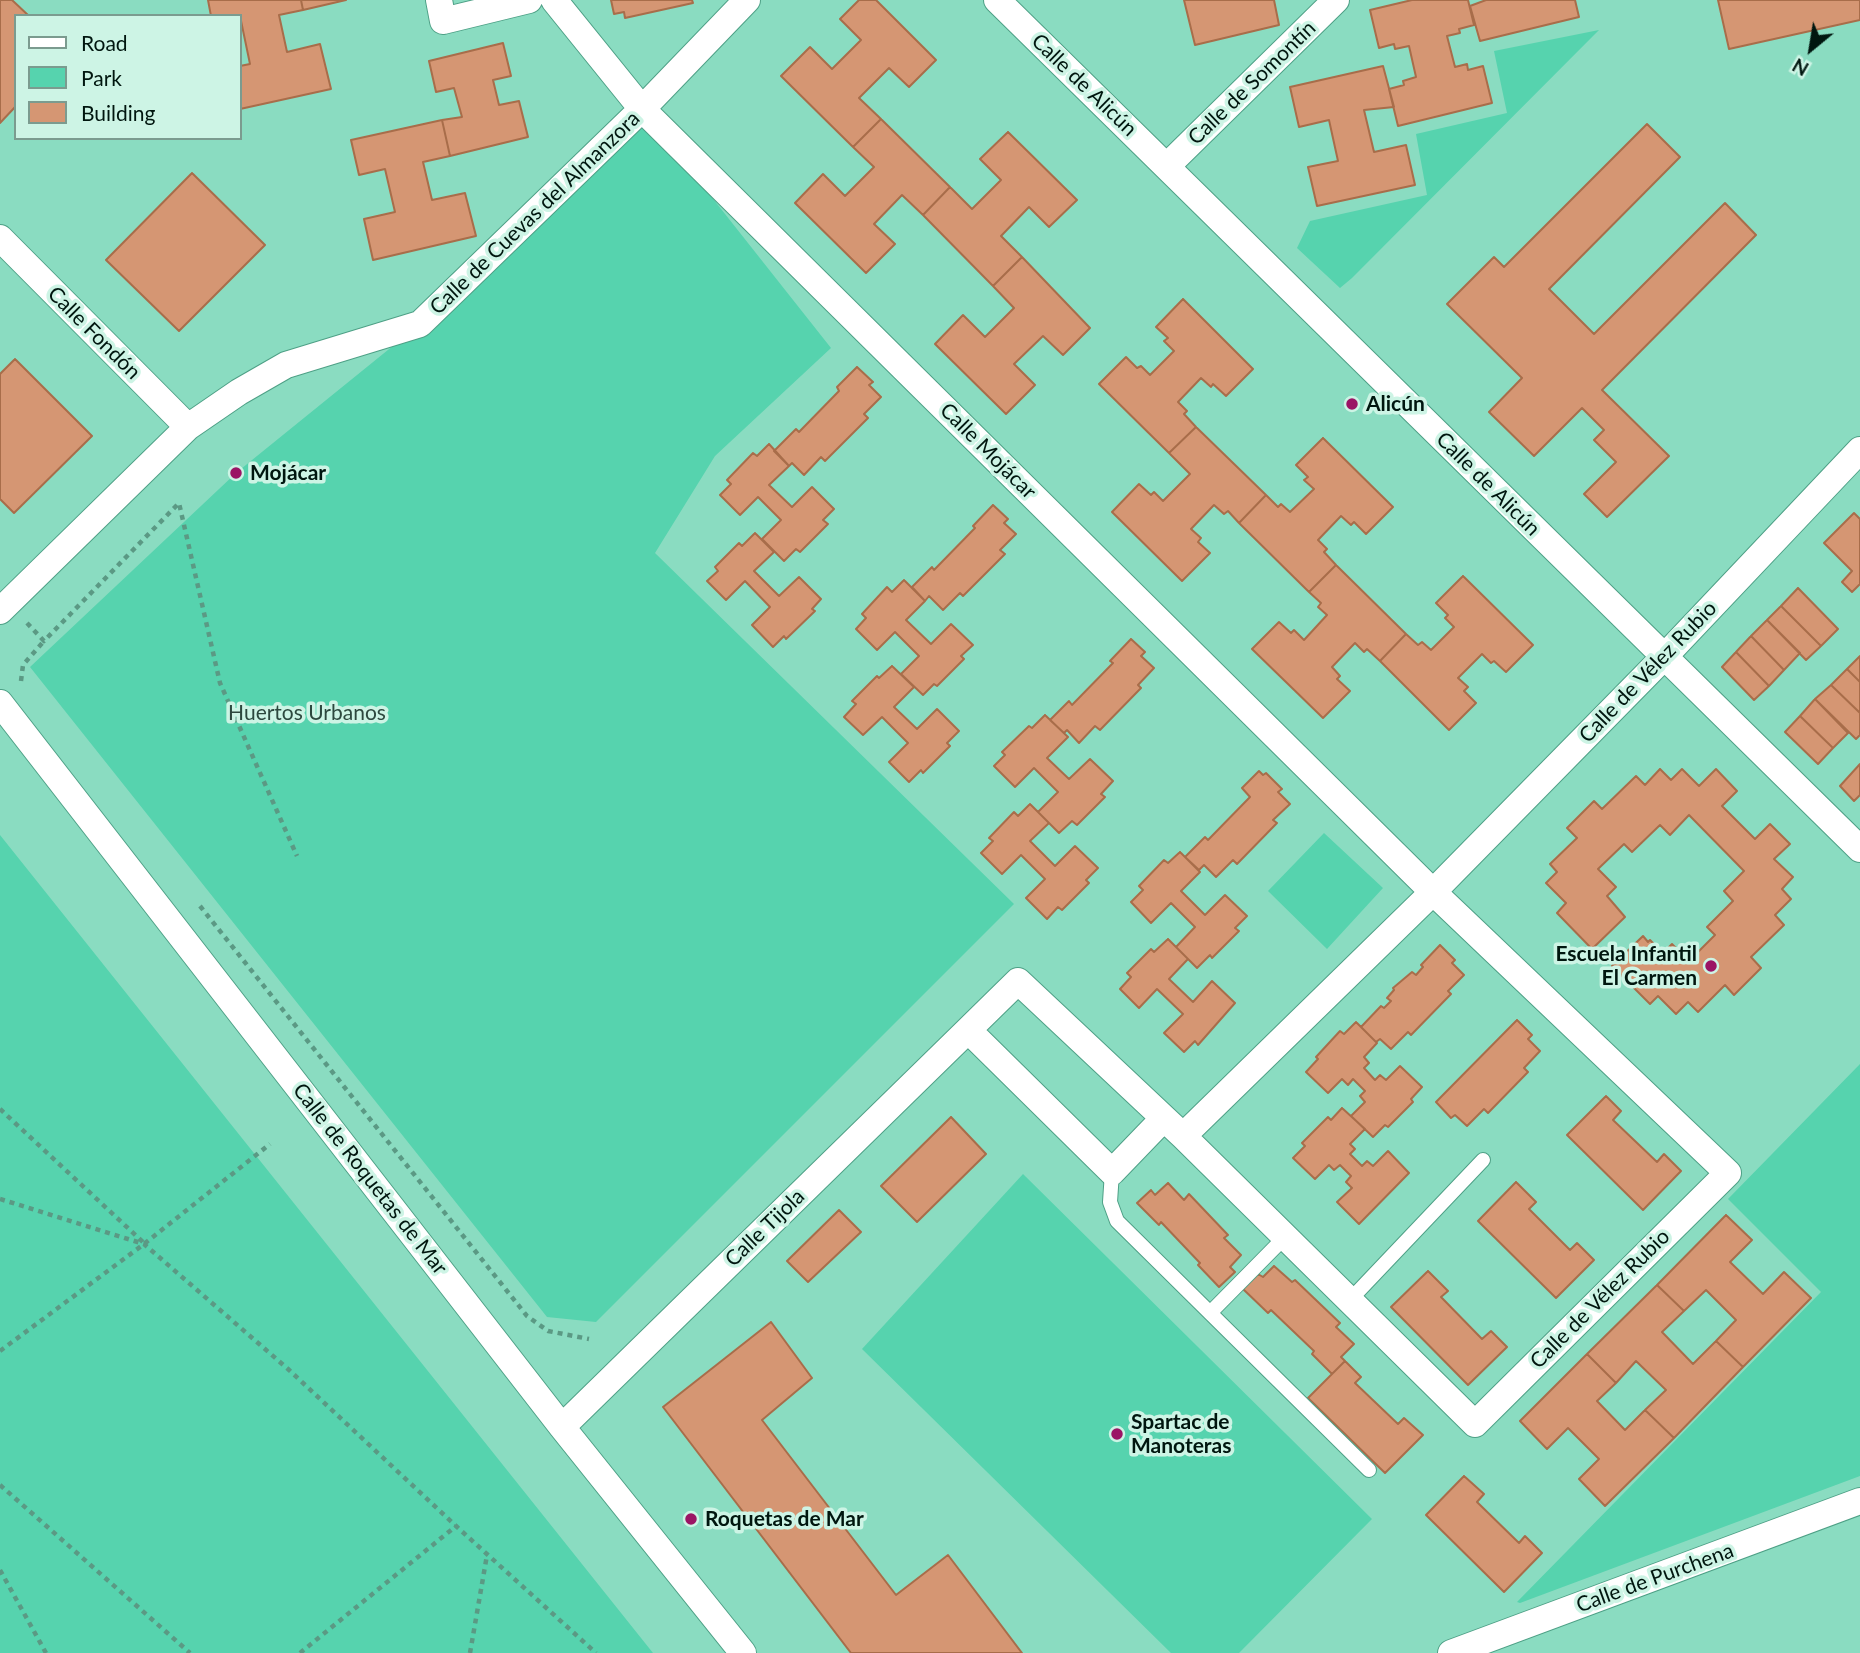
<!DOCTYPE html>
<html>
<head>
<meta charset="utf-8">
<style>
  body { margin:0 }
  #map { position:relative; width:1860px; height:1653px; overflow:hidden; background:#8adcc1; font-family:Lato,sans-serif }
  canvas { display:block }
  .legend { position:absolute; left:14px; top:14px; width:228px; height:126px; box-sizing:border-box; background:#cdf4e5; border:2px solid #7b9b8f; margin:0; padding:9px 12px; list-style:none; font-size:21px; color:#00160f }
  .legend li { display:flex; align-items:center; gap:14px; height:35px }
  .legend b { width:35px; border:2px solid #7b9b8f }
  .north { position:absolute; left:1776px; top:14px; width:70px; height:70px; -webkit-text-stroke:5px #cdf4e5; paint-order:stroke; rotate:210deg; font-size:19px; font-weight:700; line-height:28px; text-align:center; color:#00160f }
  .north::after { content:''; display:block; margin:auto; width:24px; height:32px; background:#00160f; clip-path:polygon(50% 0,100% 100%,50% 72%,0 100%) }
</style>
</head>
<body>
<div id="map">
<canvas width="1860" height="1653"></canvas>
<ul class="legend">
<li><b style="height:9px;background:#fff"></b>Road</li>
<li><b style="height:19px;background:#56d3ae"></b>Park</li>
<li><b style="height:19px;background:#d59673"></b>Building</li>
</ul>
<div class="north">N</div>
</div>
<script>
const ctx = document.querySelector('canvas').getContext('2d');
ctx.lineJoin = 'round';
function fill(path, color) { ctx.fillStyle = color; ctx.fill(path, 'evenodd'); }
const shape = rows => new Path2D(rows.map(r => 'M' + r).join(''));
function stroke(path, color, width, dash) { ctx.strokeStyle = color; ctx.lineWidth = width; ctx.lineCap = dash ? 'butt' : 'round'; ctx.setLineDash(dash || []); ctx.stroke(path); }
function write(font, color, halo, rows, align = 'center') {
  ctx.font = font + ' Lato,sans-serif'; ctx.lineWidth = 7; ctx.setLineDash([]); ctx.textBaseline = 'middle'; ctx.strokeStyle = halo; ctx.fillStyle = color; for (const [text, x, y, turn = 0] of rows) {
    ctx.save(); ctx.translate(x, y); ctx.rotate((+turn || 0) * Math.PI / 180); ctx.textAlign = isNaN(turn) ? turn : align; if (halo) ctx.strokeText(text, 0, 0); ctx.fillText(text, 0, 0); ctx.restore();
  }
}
fill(shape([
  [1599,30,1352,278,1340,288,1297,248,1310,221,1427,195,1416,134,1507,113,1494,51],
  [642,109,831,348,715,456,655,553,1014,904,596,1322,547,1317,30,667,236,473,420,324],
  [1324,833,1383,888,1327,949,1268,891],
  [0,835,653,1653,0,1653],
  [1860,1064,1860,1476,1520,1603,1517,1602,1821,1292,1728,1199],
  [1023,1174,1372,1519,1239,1653,1171,1653,862,1349]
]), '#56d3ae');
const building = shape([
  [0,0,12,0,29,16,16,16,16,106,0,123,0,0],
  [208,0,301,0,303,10,279,15,287,52,320,44,331,89,240,109,240,66,250,64,240,16,211,16,208,0],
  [301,0,346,0,303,10,301,0],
  [611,0,692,0,693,3,625,18,624,12,614,14,611,0],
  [859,0,876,0,936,60,909,87,889,68,859,98,881,119,853,147,781,76,810,47,832,69,861,40,840,19,859,0],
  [1184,0,1274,0,1279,25,1195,45,1184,0],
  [1412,0,1468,0,1474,25,1459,29,1460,33,1447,36,1455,67,1467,64,1468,70,1483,66,1492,103,1398,126,1389,89,1404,85,1403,81,1416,77,1409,46,1395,49,1394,44,1379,48,1370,10,1412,0],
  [1486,0,1575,0,1579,17,1480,41,1470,6,1486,0],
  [1718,0,1860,0,1860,20,1729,49,1718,0],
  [503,43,511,76,493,80,499,105,519,101,528,137,450,156,442,120,462,117,454,88,436,92,429,61,503,43],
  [1383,66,1394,107,1364,110,1374,152,1406,145,1415,185,1317,206,1308,167,1338,161,1329,120,1299,127,1290,87,1383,66],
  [881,119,950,187,923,215,902,195,874,224,895,244,866,273,795,203,823,174,845,196,874,167,853,147,881,119],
  [442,120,450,156,423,162,432,200,465,193,476,236,373,260,364,219,395,212,385,169,359,175,351,140,442,120],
  [1647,124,1680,157,1549,289,1594,334,1725,203,1756,235,1602,390,1669,456,1607,517,1584,494,1616,462,1594,440,1604,430,1582,408,1534,456,1489,412,1522,378,1447,304,1494,257,1504,267,1647,124],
  [1008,132,1077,200,1049,227,1029,207,1001,236,1022,257,993,286,923,215,950,187,972,209,1001,180,980,159,1008,132],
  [192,173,265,245,179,331,106,260,192,173],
  [1022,257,1090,328,1063,355,1043,336,1014,364,1035,385,1006,414,935,344,963,315,985,337,1014,308,993,286,1022,257],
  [1183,299,1253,369,1226,396,1213,384,1211,387,1201,378,1178,402,1187,411,1184,414,1196,427,1169,453,1099,384,1126,357,1137,368,1141,366,1150,375,1174,351,1164,341,1168,338,1156,327,1183,299],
  [15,359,92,436,14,513,0,499,0,374,15,359],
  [857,367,873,382,869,385,881,397,864,414,868,418,825,461,821,457,804,475,792,463,789,466,774,451,796,429,799,432,839,391,837,387,857,367],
  [1196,427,1266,495,1239,523,1228,511,1224,514,1214,505,1191,529,1201,538,1198,542,1210,553,1182,581,1112,512,1139,484,1151,495,1154,492,1163,501,1190,474,1169,453,1196,427],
  [1323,438,1393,507,1366,534,1354,522,1351,525,1341,516,1318,540,1327,549,1324,552,1336,565,1309,592,1239,523,1266,495,1278,507,1281,504,1290,512,1314,489,1304,480,1308,477,1296,465,1323,438],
  [769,444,789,466,769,485,792,507,812,487,834,509,823,520,828,524,800,552,796,549,784,561,762,539,781,520,758,497,740,515,720,495,731,484,727,480,753,453,757,456,769,444],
  [993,505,1008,519,1004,523,1016,534,1000,550,1005,554,963,596,960,593,943,610,929,596,925,601,912,587,932,567,934,570,975,528,973,526,993,505],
  [1854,513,1860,519,1860,584,1852,592,1842,582,1852,571,1824,543,1854,513],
  [755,533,774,552,754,571,779,596,799,577,821,599,812,609,815,611,786,639,784,636,773,647,752,625,770,607,745,581,726,600,707,581,718,571,715,567,739,543,742,546,755,533],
  [1336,565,1406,634,1380,661,1367,649,1364,652,1355,643,1332,667,1340,676,1337,679,1350,691,1323,718,1252,649,1279,622,1291,633,1294,630,1304,640,1327,615,1318,607,1321,603,1309,592,1336,565],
  [1463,576,1533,645,1506,672,1494,661,1491,663,1482,654,1458,678,1468,687,1464,691,1476,703,1449,730,1380,661,1406,634,1418,645,1422,642,1431,650,1454,627,1445,618,1448,615,1436,603,1463,576],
  [904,580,925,601,906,620,931,644,951,624,973,645,961,656,964,659,937,686,934,684,923,695,901,674,919,656,895,632,877,650,856,629,866,618,862,614,887,587,892,592,904,580],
  [1798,588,1838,629,1821,646,1781,606,1798,588],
  [1781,606,1821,646,1806,660,1767,620,1781,606],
  [1767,620,1800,653,1784,670,1751,636,1767,620],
  [1751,636,1784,670,1769,686,1736,652,1751,636],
  [1131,639,1145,652,1141,656,1154,668,1138,685,1141,688,1100,730,1095,726,1079,743,1067,730,1064,733,1050,720,1069,701,1072,705,1113,663,1110,661,1131,639],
  [1736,652,1769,686,1754,700,1722,667,1736,652],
  [1860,656,1860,682,1847,669,1860,656],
  [892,666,914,687,894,707,917,729,937,709,959,731,947,743,950,746,923,773,921,770,909,782,889,762,908,743,882,717,863,735,844,717,856,704,852,701,877,676,879,678,892,666],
  [1847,669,1860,682,1860,713,1831,685,1847,669],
  [1831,685,1860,713,1860,735,1856,739,1815,699,1831,685],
  [1815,699,1848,733,1833,748,1800,716,1815,699],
  [1045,715,1068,737,1047,758,1069,779,1090,759,1113,781,1101,794,1105,797,1077,825,1072,821,1059,833,1038,812,1058,792,1034,768,1015,787,994,766,1005,755,1002,752,1029,726,1032,728,1045,715],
  [1800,716,1833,748,1818,764,1785,732,1800,716],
  [1860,764,1860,795,1854,801,1840,786,1860,764],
  [1660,769,1671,780,1682,769,1699,786,1716,769,1737,791,1722,806,1755,839,1770,824,1790,844,1774,859,1793,877,1782,889,1791,899,1775,915,1784,925,1751,957,1761,968,1734,995,1725,985,1698,1012,1688,1002,1676,1014,1658,996,1650,1004,1612,966,1643,936,1648,942,1650,940,1663,953,1672,944,1689,961,1715,935,1707,927,1733,901,1724,891,1744,871,1689,815,1670,835,1660,825,1632,852,1624,844,1598,869,1616,887,1607,896,1625,917,1592,949,1557,913,1566,903,1546,883,1557,872,1550,864,1577,838,1567,828,1594,801,1602,809,1636,776,1645,785,1660,769],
  [1259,771,1263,775,1266,773,1282,789,1278,792,1290,804,1273,820,1277,823,1237,864,1233,860,1216,877,1204,865,1199,870,1185,857,1205,837,1208,840,1250,797,1242,788,1259,771],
  [1030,804,1049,823,1030,841,1055,866,1075,846,1098,868,1086,880,1089,883,1062,910,1058,907,1047,919,1026,898,1045,879,1021,855,1002,874,981,853,993,841,989,838,1014,812,1018,816,1030,804],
  [1180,852,1200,872,1181,891,1205,915,1225,895,1247,916,1235,928,1239,931,1212,958,1210,955,1197,968,1176,947,1195,927,1171,903,1151,923,1131,902,1143,890,1139,886,1164,860,1168,863,1180,852],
  [1168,939,1188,959,1169,979,1193,1002,1212,981,1235,1003,1198,1045,1195,1041,1184,1052,1164,1033,1183,1014,1157,989,1139,1008,1120,989,1131,977,1127,973,1151,949,1154,952,1168,939],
  [1440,945,1455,960,1452,963,1464,975,1448,991,1451,994,1411,1035,1408,1032,1391,1049,1380,1039,1376,1042,1361,1027,1381,1006,1384,1008,1391,1001,1387,998,1394,990,1393,988,1412,972,1416,975,1423,967,1421,965,1440,945],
  [1517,1020,1532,1035,1528,1039,1540,1051,1524,1068,1528,1072,1488,1113,1484,1109,1467,1126,1455,1115,1451,1118,1436,1102,1517,1020],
  [1356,1022,1377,1043,1364,1057,1369,1063,1364,1068,1375,1080,1380,1075,1386,1080,1400,1066,1422,1087,1411,1099,1413,1102,1388,1127,1385,1125,1373,1137,1351,1116,1365,1102,1360,1096,1365,1091,1353,1079,1348,1085,1342,1079,1328,1093,1306,1072,1318,1059,1316,1057,1340,1031,1344,1034,1356,1022],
  [1606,1096,1621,1111,1613,1120,1657,1162,1664,1154,1681,1171,1643,1210,1567,1135,1606,1096],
  [1342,1108,1365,1129,1350,1144,1355,1149,1350,1154,1362,1166,1367,1161,1373,1166,1388,1151,1409,1173,1359,1224,1337,1202,1352,1188,1346,1182,1351,1176,1340,1165,1334,1170,1329,1165,1315,1179,1293,1158,1305,1146,1302,1143,1328,1117,1331,1120,1342,1108],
  [951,1117,986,1154,917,1222,881,1186,951,1117],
  [1516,1182,1536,1202,1529,1209,1570,1250,1577,1243,1594,1260,1556,1298,1478,1221,1516,1182],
  [1168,1183,1184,1200,1189,1194,1228,1235,1224,1238,1241,1255,1230,1267,1235,1272,1219,1287,1198,1265,1200,1263,1161,1222,1159,1225,1137,1203,1151,1190,1155,1195,1168,1183],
  [839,1210,861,1232,808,1282,787,1261,839,1210],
  [1726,1215,1752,1240,1730,1262,1763,1294,1784,1272,1811,1298,1743,1367,1716,1341,1736,1320,1706,1290,1684,1311,1657,1285,1726,1215],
  [1274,1266,1292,1282,1295,1280,1340,1323,1336,1327,1354,1344,1341,1357,1345,1361,1332,1374,1312,1354,1314,1351,1271,1310,1268,1313,1243,1289,1258,1274,1263,1277,1274,1266],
  [1428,1271,1448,1291,1441,1297,1482,1339,1491,1331,1507,1347,1468,1385,1391,1307,1428,1271],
  [1657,1285,1684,1311,1662,1332,1693,1364,1716,1341,1743,1367,1674,1438,1645,1410,1666,1390,1636,1361,1616,1383,1587,1354,1657,1285],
  [771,1322,812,1378,762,1420,896,1595,948,1555,1022,1653,851,1653,663,1407,771,1322],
  [1587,1354,1616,1383,1597,1401,1625,1430,1645,1410,1674,1438,1605,1506,1579,1479,1599,1459,1568,1428,1547,1449,1520,1421,1587,1354],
  [1345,1361,1361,1377,1355,1383,1398,1424,1404,1418,1423,1435,1385,1473,1308,1398,1345,1361],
  [1464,1476,1484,1494,1477,1502,1519,1543,1525,1536,1542,1553,1504,1592,1426,1515,1464,1476]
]);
fill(building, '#d59673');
stroke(building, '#a86d4a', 2);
const service = shape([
  [1112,1172,1110,1202,1117,1221,1369,1470],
  [1350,1300,1483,1160],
  [1210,1313,1285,1237]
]);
const minor = shape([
  [439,0,443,21,529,0],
  [554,0,642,109,1433,892,1728,1173,1475,1424,1183,1136,1018,981,968,1030,1112,1172,1164,1118],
  [997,0,1860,849],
  [1167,166,1336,0],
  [0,238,188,427],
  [0,611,188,427,239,392,286,365,420,324,642,109,747,0],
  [0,703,562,1427,743,1653],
  [1183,1136,1433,892,1664,657,1860,450],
  [562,1427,968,1030],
  [1451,1653,1860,1501]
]);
stroke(service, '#4ea086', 16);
stroke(minor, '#4ea086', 28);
stroke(shape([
  [27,623,44,641,179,503,220,683,297,856],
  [21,681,23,665,44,641],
  [200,906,527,1316,548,1331,589,1339],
  [0,1109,144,1243],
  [0,1199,144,1244,288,1369,456,1526,596,1653],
  [0,1351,144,1244,270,1144],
  [0,1485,190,1653],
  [0,1570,46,1653],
  [300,1653,456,1526],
  [470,1653,487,1555]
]), '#5b9984', 4.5, [5, 5]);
stroke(service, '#fff', 14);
stroke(minor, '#fff', 26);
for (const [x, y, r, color] of [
  [1352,404,7,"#9b1465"],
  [236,473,7,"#9b1465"],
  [1711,966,7,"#9b1465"],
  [1117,1434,7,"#9b1465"],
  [691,1519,7,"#9b1465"]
]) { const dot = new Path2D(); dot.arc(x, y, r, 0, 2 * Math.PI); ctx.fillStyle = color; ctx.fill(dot); stroke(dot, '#cdf4e5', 2.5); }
write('21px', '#00160f', '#cdf4e5', [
  ["Calle de Somontín",1252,83,-44],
  ["Calle de Alicún",1084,85,44],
  ["Calle de Cuevas del Almanzora",535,213,-44],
  ["Calle Fondón",94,333,45],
  ["Calle Mojácar",988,451,45],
  ["Calle de Alicún",1488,484,45],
  ["Calle de Vélez Rubio",1648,672,-46],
  ["Calle de Roquetas de Mar",370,1179,52],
  ["Calle Tijola",765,1228,-44],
  ["Calle de Vélez Rubio",1600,1299,-45],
  ["Calle de Purchena",1655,1578,-20]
]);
write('bold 21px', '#00160f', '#cdf4e5', [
  ["Alicún",1366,404],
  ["Mojácar",250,473],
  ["Escuela Infantil",1697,954,"right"],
  ["El Carmen",1697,978,"right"],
  ["Spartac de",1131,1422],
  ["Manoteras",1131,1446],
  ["Roquetas de Mar",705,1519]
], 'left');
write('21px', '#2c483e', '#cdf4e5', [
  ["Huertos Urbanos",307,713]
]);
</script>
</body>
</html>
